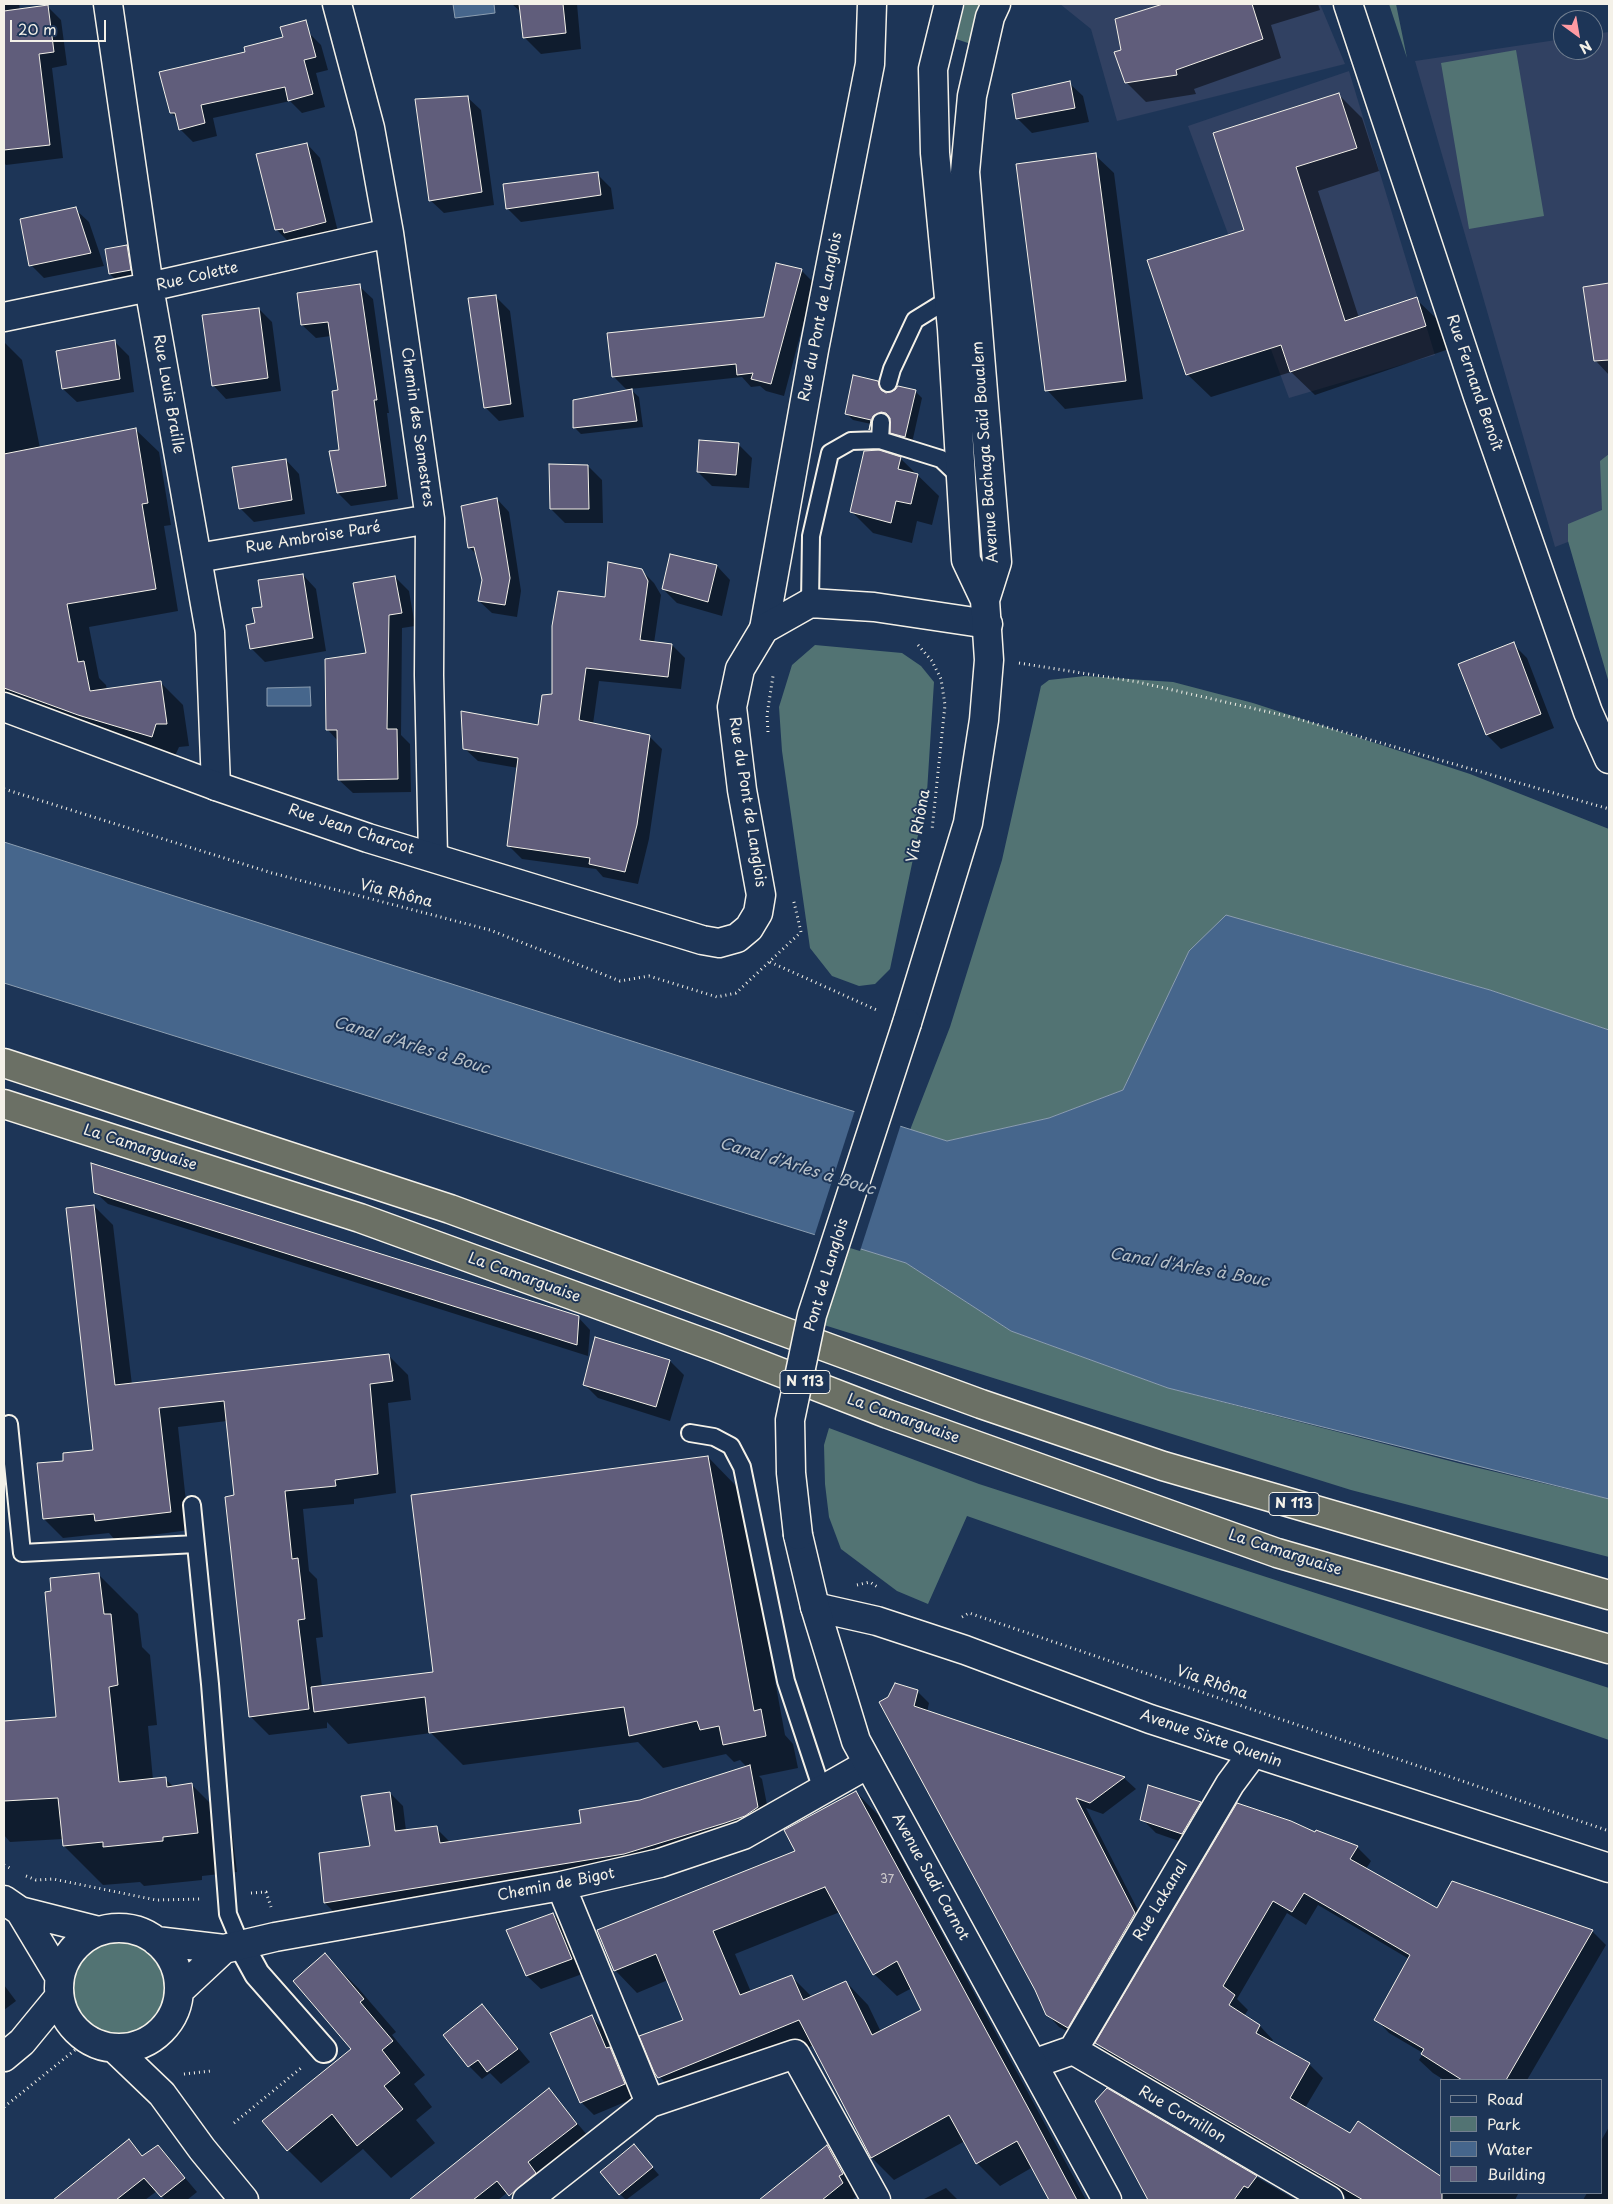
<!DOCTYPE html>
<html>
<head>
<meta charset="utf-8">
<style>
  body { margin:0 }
  #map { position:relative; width:1613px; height:2204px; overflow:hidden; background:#1d3557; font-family:"Playpen Sans",sans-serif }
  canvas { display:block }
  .frame { position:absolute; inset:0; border:5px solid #f4f1e8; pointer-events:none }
  .legend { position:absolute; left:1440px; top:2079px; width:162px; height:115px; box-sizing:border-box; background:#1d3557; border:1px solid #738091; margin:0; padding:6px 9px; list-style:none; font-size:15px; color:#f4f1e8 }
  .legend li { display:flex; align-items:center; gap:10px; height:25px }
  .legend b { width:25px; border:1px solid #738091 }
  .north { position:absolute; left:1553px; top:10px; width:50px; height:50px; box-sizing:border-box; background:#1d3557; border:1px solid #738091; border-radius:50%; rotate:148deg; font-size:14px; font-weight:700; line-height:20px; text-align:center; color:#f4f1e8 }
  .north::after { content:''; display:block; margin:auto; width:18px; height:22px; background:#ff9aa2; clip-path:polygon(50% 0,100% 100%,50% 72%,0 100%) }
  .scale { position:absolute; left:10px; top:20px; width:96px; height:22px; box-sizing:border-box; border:2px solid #f4f1e8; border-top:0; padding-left:6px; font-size:15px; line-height:18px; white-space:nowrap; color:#f4f1e8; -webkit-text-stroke:4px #1d3557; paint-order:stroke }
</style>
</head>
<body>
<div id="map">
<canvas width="1613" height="2204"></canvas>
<div class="frame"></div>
<ul class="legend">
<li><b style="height:6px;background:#1d3557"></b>Road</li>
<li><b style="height:14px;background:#527373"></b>Park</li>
<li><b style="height:14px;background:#46668c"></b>Water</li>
<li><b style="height:14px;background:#605d7b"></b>Building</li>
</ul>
<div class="north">N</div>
<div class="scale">20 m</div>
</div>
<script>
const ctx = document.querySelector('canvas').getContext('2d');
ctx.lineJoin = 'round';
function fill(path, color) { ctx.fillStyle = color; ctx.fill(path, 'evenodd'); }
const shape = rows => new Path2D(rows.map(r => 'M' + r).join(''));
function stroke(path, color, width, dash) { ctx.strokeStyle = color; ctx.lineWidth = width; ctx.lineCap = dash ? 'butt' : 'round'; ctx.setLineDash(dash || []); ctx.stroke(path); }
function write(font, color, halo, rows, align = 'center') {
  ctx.font = font + ' "Playpen Sans",sans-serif'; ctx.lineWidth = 4; ctx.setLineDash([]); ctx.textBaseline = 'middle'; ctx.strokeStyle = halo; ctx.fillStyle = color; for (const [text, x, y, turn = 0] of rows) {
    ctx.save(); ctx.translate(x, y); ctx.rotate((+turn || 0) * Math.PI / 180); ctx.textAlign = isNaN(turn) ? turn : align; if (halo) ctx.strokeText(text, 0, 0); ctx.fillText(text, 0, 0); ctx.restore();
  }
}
fill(shape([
  [1060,4,1320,4,1345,64,1117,121,1091,29],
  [1609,32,1609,526,1555,547,1415,61,1563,39,1563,50,1593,50,1593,34],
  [1349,71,1435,355,1289,398,1188,126]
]), '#314162');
fill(shape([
  [965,4,989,4,974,45,956,39],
  [1389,4,1396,4,1407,58],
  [1516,50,1544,216,1469,229,1441,63],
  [1609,454,1609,683,1568,541,1568,524,1602,510,1600,461],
  [815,645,902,653,921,666,934,682,927,792,890,969,875,984,859,986,832,976,810,948,782,751,779,707,792,665],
  [1085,676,1173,682,1253,703,1470,774,1609,829,1609,1030,1490,990,1283,931,1189,951,1123,1090,1049,1118,947,1141,910,1130,950,1027,1002,860,1041,686,1049,680],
  [849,1245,906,1263,1011,1331,1168,1388,1458,1463,1609,1499,1609,1557,1351,1490,824,1325],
  [829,1428,979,1484,1609,1688,1609,1740,967,1516,928,1604,897,1591,841,1549,829,1517,825,1484,824,1445],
  '71 1988a47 47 0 1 1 94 0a47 47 0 1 1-94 0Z'
]), '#527373');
const water = shape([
  [453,4,494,4,495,13,455,18,453,4],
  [310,687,311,706,267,706,267,688,310,687],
  [4,842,947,1141,1049,1118,1123,1090,1189,951,1226,915,1490,990,1609,1030,1609,1499,1168,1388,1011,1331,906,1263,4,983,4,842]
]);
fill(water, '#46668c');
stroke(water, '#8c9eb1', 1);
fill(shape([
  [855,1110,901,1124,860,1251,814,1237]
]), '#1d3557');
fill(shape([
  [4,4,19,4,20,10,47,6,61,20,67,65,52,68,63,158,6,165,4,163],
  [512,4,577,4,581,49,541,54,524,37,522,13],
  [1157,4,1318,4,1320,10,1271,25,1281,58,1194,89,1196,94,1146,102,1127,83,1116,53,1122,51,1158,6],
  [308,32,321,45,328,70,316,73,325,107,302,113,290,101,213,118,217,136,193,142,180,129,178,119,171,113,246,53],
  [1069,83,1083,96,1089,122,1032,133,1018,119,1013,94],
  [1339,95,1362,118,1379,171,1318,191,1359,318,1416,299,1440,322,1449,349,1315,395,1291,372,1211,397,1187,374,1246,231],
  [467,97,481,110,494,205,444,213,430,200],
  [307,144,320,158,339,236,290,243,276,229],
  [1095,155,1114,173,1143,399,1065,409,1047,390],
  [597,174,611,188,614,209,521,222,507,208],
  [75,209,89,222,104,266,44,278,31,265],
  [127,246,133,253,137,276,116,280,110,274],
  [801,270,814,283,784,396,766,391,760,386,751,387,742,377,630,389,639,397,643,427,581,434,575,428,628,391,613,376,765,318],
  [1609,284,1609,375,1596,361,1585,288],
  [359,286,373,299,389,413,387,413,398,499,351,506,338,493,340,451,339,392,331,336,316,338,302,325],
  [496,297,510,311,524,417,499,421,485,407],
  [259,309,272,322,281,391,226,399,214,386,204,316],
  [4,342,22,360,40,448,136,430,159,452,171,525,164,526,178,611,89,627,99,678,106,685,107,690,160,682,183,705,189,746,179,747,174,758,19,707,4,692],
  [115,342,129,356,134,392,77,402,63,389],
  [878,382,886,394,915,391,922,398,912,443,898,439,892,432,891,419,879,423,876,435,870,430,871,424,853,420,846,413],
  [738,444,752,458,749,488,712,486,698,472],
  [900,458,939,496,932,525,917,521,912,543,873,533,852,512],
  [286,460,299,474,305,514,254,522,240,508],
  [588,466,602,480,603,523,565,523,551,509],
  [497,499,509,512,521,591,517,617,492,613,479,601,483,580,478,556,469,547],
  [717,566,730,580,722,616,677,603,663,589],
  [641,570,654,583,661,595,654,643,672,645,685,658,681,689,599,681,593,724,649,736,662,749,649,839,638,884,603,877,596,869,522,859,509,846,518,768,478,761,464,748,539,726,606,598],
  [303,575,316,589,326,651,265,662,251,648,256,624,263,608],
  [395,577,409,591,415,626,402,628,401,735,410,744,411,792,353,793,339,780,338,741,327,729,367,654],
  [1513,644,1527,658,1554,728,1501,749,1487,735,1460,664],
  [95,1192,578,1317,590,1330,588,1356,108,1204],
  [94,1206,113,1225,132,1385,389,1356,408,1375,411,1400,388,1403,396,1493,354,1499,354,1504,303,1509,309,1571,317,1579,323,1637,316,1638,322,1687,434,1673,708,1457,740,1490,785,1735,793,1744,798,1768,759,1776,762,1779,770,1820,637,1867,338,1916,325,1903,371,1847,390,1793,403,1806,406,1831,436,1828,450,1842,583,1824,641,1801,747,1767,740,1760,734,1762,726,1754,663,1768,638,1742,463,1765,431,1733,348,1744,327,1722,327,1728,269,1735,250,1716,235,1497,227,1421,178,1427,189,1530,115,1540,109,1533,63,1538,44,1519,64,1462,94,1451],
  [596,1338,670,1361,684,1375,670,1421,598,1398,584,1384],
  [98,1574,138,1614,142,1647,150,1655,157,1725,148,1726,153,1780,165,1779,174,1787,192,1785,231,1824,237,1872,202,1876,202,1880,144,1886,140,1882,103,1885,64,1846,63,1839,10,1842,4,1835,4,1722,58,1718],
  [917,1691,929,1703,927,1712,1124,1778,1136,1789,1103,1814,1086,1808,1146,1926,1080,2038,1059,2027,1047,2014,1036,1989,881,1702],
  [1149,1787,1200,1804,1214,1817,1196,1847,1156,1833,1142,1819],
  [856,1792,878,1815,1086,2200,1050,2200,1033,2167,1000,2186,977,2163,965,2141,894,2180,872,2158,814,2045,682,2100,660,2077,684,2020,668,1980,637,1993,615,1970,797,1851],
  [840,1912,874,1974,897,1996,912,1988,923,2010,881,2032,868,2005,846,1982,812,1997,792,1977,751,1992,735,1954],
  [1316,1832,1357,1847,1371,1861,1366,1869,1437,1910,1453,1883,1593,1932,1606,1945,1527,2080,1444,2080,1433,2073,1419,2060,1423,2053,1389,2033,1376,2019,1409,1959,1318,1905,1306,1925,1287,1913,1237,1999,1248,2010,1244,2016,1260,2026,1273,2040,1271,2043,1309,2064,1323,2078,1305,2108,1442,2193,1517,2193,1518,2194,1515,2200,1346,2200,1345,2196,1144,2078,1137,2071,1110,2057,1097,2043],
  [553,1914,567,1928,585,1973,541,1989,527,1976],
  [325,1955,358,1988,396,2032,392,2035,425,2075,414,2084,432,2107,416,2120,435,2143,391,2178,363,2149,321,2183,288,2150,264,2122,352,2050],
  [4,1985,16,2001,4,2010],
  [482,2005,530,2062,501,2084,490,2073,482,2079,469,2066],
  [592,2017,604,2030,614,2052,622,2061,637,2097,594,2115,581,2102],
  [549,2090,588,2136,516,2200,508,2192,498,2200,411,2200],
  [1107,2090,1296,2200,1150,2200,1096,2102],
  [1609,2127,1609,2200,1583,2200,1587,2193,1602,2193,1602,2139],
  [129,2141,144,2157,158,2146,197,2192,187,2200,165,2200,157,2191,145,2200,55,2200],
  [634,2146,659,2175,626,2200,620,2194],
  [827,2146,841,2160,856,2187,852,2190,856,2197,851,2200,761,2200],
  [946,2188,958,2200,922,2200]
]), '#0007');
const building = shape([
  [519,4,563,4,566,33,523,38,519,4],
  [1163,4,1252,4,1263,39,1176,70,1177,75,1125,83,1114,52,1121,50,1115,19,1163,4],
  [48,5,54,52,39,54,50,145,4,150,4,11,48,5],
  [306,20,316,57,304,60,313,94,288,101,285,87,201,105,205,123,179,130,175,113,170,113,159,72,245,52,244,47,283,37,280,27,306,20],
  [1070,81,1075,108,1016,119,1012,94,1070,81],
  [1339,93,1357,148,1296,167,1345,321,1417,297,1426,326,1290,372,1281,345,1186,375,1147,260,1244,230,1213,133,1339,93],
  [468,96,482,192,429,201,415,99,468,96],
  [307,143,326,222,284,233,283,229,275,230,256,154,307,143],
  [1096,153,1126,381,1045,391,1016,164,1096,153],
  [598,172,601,195,506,209,503,184,598,172],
  [76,207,91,253,29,266,20,219,76,207],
  [127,245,131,270,109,274,105,249,127,245],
  [776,263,802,269,771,384,751,379,753,373,737,375,736,364,612,377,607,333,764,317,776,263],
  [1609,283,1609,360,1594,361,1583,287,1609,283],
  [360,284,377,400,374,400,386,486,337,493,329,451,339,450,332,391,338,390,328,322,301,325,297,293,360,284],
  [496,295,511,404,484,408,468,298,496,295],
  [259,308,268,378,212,386,202,315,259,308],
  [115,340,120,379,62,389,56,351,115,340],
  [853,375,878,381,881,390,886,393,895,390,898,386,916,390,905,437,890,433,890,418,886,413,881,412,873,416,869,430,871,420,845,414,853,375],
  [632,389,637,421,573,428,573,400,632,389],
  [136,428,148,503,142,504,156,589,67,604,78,662,84,661,90,691,161,681,167,724,156,724,152,737,78,715,4,688,4,454,136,428],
  [699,440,739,443,736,475,697,472,699,440],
  [879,450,901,457,898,469,918,474,911,504,896,501,891,523,850,512,864,451,879,450],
  [286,459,292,500,239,509,232,467,286,459],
  [549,464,588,465,589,509,550,509,549,464],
  [497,498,510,578,505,605,478,601,482,580,474,547,468,548,461,506,497,498],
  [670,554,717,565,708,602,662,589,670,554],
  [608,562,642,569,648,581,640,640,672,644,668,677,586,668,579,720,650,735,637,825,625,872,589,864,590,858,507,846,518,758,463,749,461,711,538,725,542,695,552,694,552,626,558,591,605,597,608,562],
  [303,574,313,638,250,649,246,625,255,623,252,608,262,607,258,580,303,574],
  [395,576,402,613,389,615,387,729,397,729,398,779,338,780,337,730,326,730,325,659,366,653,353,583,395,576],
  [1514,642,1541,714,1486,735,1458,664,1514,642],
  [91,1163,579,1316,577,1345,94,1193,91,1163],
  [94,1205,115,1385,389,1354,393,1381,370,1384,378,1474,335,1480,336,1486,285,1491,292,1559,298,1558,305,1619,298,1620,309,1709,249,1717,225,1497,234,1495,224,1401,159,1408,171,1512,95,1521,94,1514,43,1519,37,1463,63,1461,63,1453,93,1450,66,1208,94,1205],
  [595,1337,670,1360,656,1407,583,1385,595,1337],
  [708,1456,754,1711,761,1709,766,1736,723,1745,719,1726,700,1730,697,1721,629,1736,624,1707,429,1733,425,1697,314,1712,311,1687,433,1672,411,1495,708,1456],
  [99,1573,104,1614,111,1614,118,1685,109,1687,119,1782,166,1777,167,1787,192,1783,198,1833,163,1837,163,1841,103,1847,103,1842,63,1846,58,1798,4,1801,4,1721,56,1717,45,1592,51,1591,50,1578,99,1573],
  [895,1683,918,1690,914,1706,1125,1777,1090,1803,1076,1798,1135,1913,1068,2028,1046,2015,1035,1990,879,1702,888,1697,895,1683],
  [750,1765,758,1807,745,1816,725,1823,624,1854,324,1903,319,1853,370,1846,361,1796,390,1792,395,1831,437,1826,440,1843,581,1823,579,1810,640,1800,750,1765],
  [1148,1785,1201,1802,1182,1834,1140,1820,1148,1785],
  [856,1791,1032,2115,1077,2200,1049,2200,1017,2141,976,2164,949,2115,871,2158,799,2020,658,2078,654,2072,639,2036,683,2020,656,1954,614,1971,597,1930,795,1851,784,1830,856,1791],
  [825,1887,873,1975,897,1961,921,2010,872,2035,846,1981,803,2000,792,1975,740,1995,713,1931,825,1887],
  [1237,1803,1291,1821,1315,1832,1316,1830,1358,1846,1350,1859,1437,1908,1452,1881,1593,1930,1506,2080,1462,2080,1421,2054,1424,2049,1374,2020,1410,1955,1304,1893,1292,1912,1273,1901,1223,1986,1235,1995,1229,2005,1260,2025,1256,2033,1310,2063,1290,2098,1350,2133,1358,2121,1442,2177,1442,2200,1363,2200,1095,2043,1237,1803],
  [553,1913,572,1959,526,1976,506,1930,553,1913],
  [325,1953,364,1999,360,2002,393,2041,382,2050,400,2073,384,2086,403,2109,357,2146,332,2114,287,2151,262,2121,351,2049,293,1981,325,1953],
  [482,2004,518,2049,487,2072,478,2060,468,2067,443,2035,482,2004],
  [592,2015,606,2048,610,2047,625,2084,580,2103,550,2033,592,2015],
  [549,2088,577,2124,528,2162,536,2173,509,2196,497,2181,473,2200,409,2200,549,2088],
  [1107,2088,1257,2176,1248,2188,1244,2186,1234,2200,1148,2200,1095,2101,1107,2088],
  [129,2139,142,2156,158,2145,185,2178,161,2197,144,2178,116,2200,53,2200,129,2139],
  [634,2144,653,2167,619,2195,600,2172,634,2144],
  [827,2145,843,2174,839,2176,843,2183,822,2200,759,2200,827,2145]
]);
fill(building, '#605d7b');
stroke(building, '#f4f1e8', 1);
const service = shape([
  [888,383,892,369,915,320,949,299],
  [881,422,880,440,941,459,960,477],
  [810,603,811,536,830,453,851,441,880,440],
  [9,1424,22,1553,196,1544],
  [690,1433,714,1437,731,1446,742,1467,786,1681,822,1790],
  [192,1505,210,1684,228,1914,241,1945]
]);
const pedestrian = shape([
  [241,1945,257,1974,324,2050]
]);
const minor = shape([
  [108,4,149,287,210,632,216,786],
  [337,4,370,128,389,233,430,519,429,675,433,856],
  [1348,4,1478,396,1588,712,1609,759],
  [4,317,149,287,389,233],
  [197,558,430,519],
  [764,629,814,350,870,64,872,4],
  [815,1607,877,1621,965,1650,1150,1719,1609,1868],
  [561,1886,650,2103],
  [4,1900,20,1911,99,1931],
  [20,1911,59,1976],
  '59 1988a60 60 0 1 1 120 0a60 60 0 1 1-120 0Z',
  [156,1941,224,1949,275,1937,561,1886,660,1863,743,1835,868,1764],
  [179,1991,224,1949],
  [114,2048,162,2094,202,2149,244,2200],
  [1073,2050,1230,1784,1253,1753],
  [4,2057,22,2042,59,1997],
  [1033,2064,1073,2050,1329,2200],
  [527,2200,650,2103,795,2054,876,2200]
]);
const tertiary = shape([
  [4,707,216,786,368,838,702,940,719,943,737,938,749,928,758,913,761,895,742,790,732,707,740,669,764,629,810,603,874,607,988,624]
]);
const secondary = shape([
  [985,600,997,562,965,172,972,96,990,17,996,4],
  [907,1023,968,823,984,720,989,660,985,600,966,560,952,329,935,153,933,69,949,4],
  [798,1535,815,1607,856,1741,1107,2200]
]);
const trunk = shape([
  [4,1063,450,1209,981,1404,1163,1466,1609,1595],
  [4,1104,360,1218,715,1347,888,1414,1277,1553,1609,1649]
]);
stroke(service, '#f4f1e8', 20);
stroke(pedestrian, '#f4f1e8', 28);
stroke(minor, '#f4f1e8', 31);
stroke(tertiary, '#f4f1e8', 31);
stroke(secondary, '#f4f1e8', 31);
stroke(trunk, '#f4f1e8', 31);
stroke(shape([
  [918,645,932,661,941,679,945,705,932,830],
  [1019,663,1138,682,1295,718,1609,809],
  [768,732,767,715,773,676],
  [4,789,272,873,490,930,620,981,649,976,717,997,736,993,801,932,793,898],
  [770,962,879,1011],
  [857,1585,870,1582,879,1588],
  [962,1617,969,1613,1609,1831],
  [4,1865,12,1869],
  [26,1876,36,1880,53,1879,156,1900,202,1899],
  [251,1893,266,1892,271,1907],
  [184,2074,211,2071],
  [4,2107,75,2050,86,2047],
  [234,2123,301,2068]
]), '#f4f1e8', 3, [1, 4]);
stroke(service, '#1d3557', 16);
stroke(pedestrian, '#1d3557', 24);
stroke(minor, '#1d3557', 28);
stroke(tertiary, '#1d3557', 28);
stroke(secondary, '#1d3557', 28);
stroke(trunk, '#6b7065', 28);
const secondaryBridge = shape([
  [798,1535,791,1473,790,1420,812,1315,907,1023]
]);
stroke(secondaryBridge, '#f4f1e8', 31, []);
stroke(secondaryBridge, '#1d3557', 28);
write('12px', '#cfcccd', null, [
  ["37",887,1880]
]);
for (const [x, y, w] of [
  [805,1382,50],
  [1294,1504,50]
]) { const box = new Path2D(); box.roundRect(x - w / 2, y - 11.5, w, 23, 4); ctx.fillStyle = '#1d3557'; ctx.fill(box); stroke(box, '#f4f1e8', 1); }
write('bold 14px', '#f4f1e8', null, [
  ["N 113",805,1382],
  ["N 113",1294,1504]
]);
write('15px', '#f4f1e8', '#1d3557', [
  ["Rue Colette",197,277,-13],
  ["Rue du Pont de Langlois",821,317,-79],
  ["Rue Fernand Benoît",1474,383,71],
  ["Rue Louis Braille",168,394,80],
  ["Chemin des Semestres",417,427,82],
  ["Avenue Bachaga Saïd Boualem",986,452,-94],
  ["Rue Ambroise Paré",313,538,-9],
  ["Rue du Pont de Langlois",747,802,81],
  ["Via Rhôna",919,826,-80],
  ["Rue Jean Charcot",351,830,18],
  ["Via Rhôna",396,894,14],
  ["La Camarguaise",140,1148,18],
  ["Pont de Langlois",827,1275,-73],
  ["La Camarguaise",524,1278,20],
  ["La Camarguaise",903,1419,20],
  ["La Camarguaise",1285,1553,18],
  ["Via Rhôna",1212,1683,19],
  ["Avenue Sixte Quenin",1211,1739,19],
  ["Avenue Sadi Carnot",930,1877,61],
  ["Chemin de Bigot",556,1885,-11],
  ["Rue Lakanal",1161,1901,-59],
  ["Rue Cornillon",1182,2115,30]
]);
write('italic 16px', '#b7c0c8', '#1d3557', [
  ["Canal d'Arles à Bouc",411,1046,17],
  ["Canal d'Arles à Bouc",797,1167,17],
  ["Canal d'Arles à Bouc",1189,1268,10]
]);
</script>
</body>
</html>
